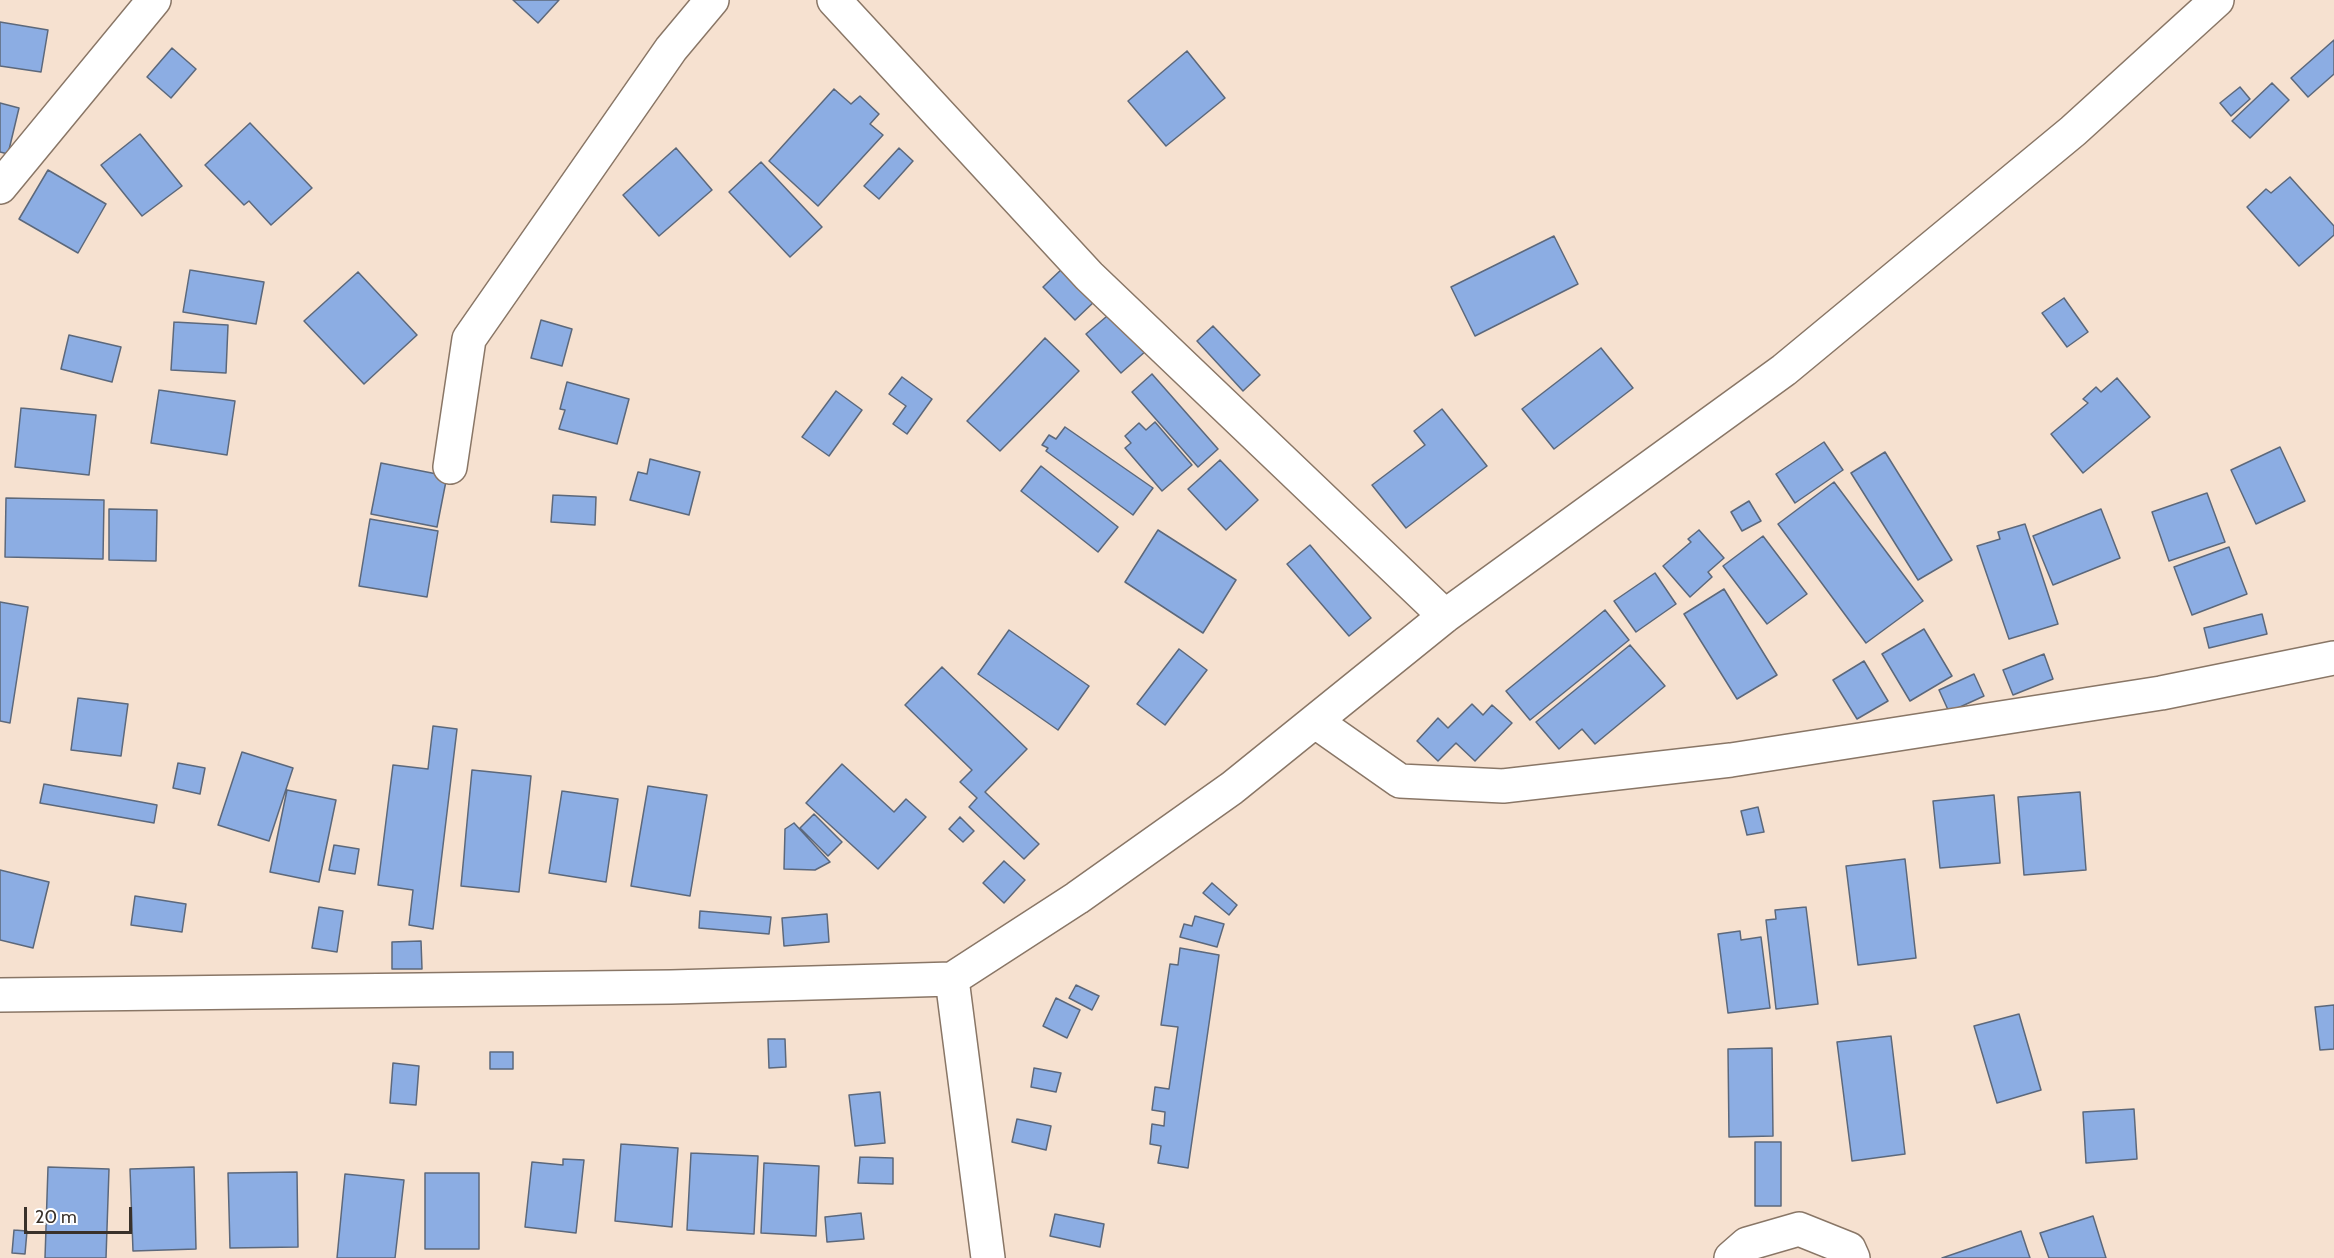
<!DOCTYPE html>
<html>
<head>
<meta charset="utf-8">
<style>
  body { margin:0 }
  #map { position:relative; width:2334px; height:1258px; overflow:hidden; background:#f6e1d0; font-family:Cabin,sans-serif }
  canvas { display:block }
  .scale { position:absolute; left:24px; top:1207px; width:108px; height:27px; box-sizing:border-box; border:3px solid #39312a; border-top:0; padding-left:8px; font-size:18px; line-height:21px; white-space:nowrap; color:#39312a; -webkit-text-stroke:4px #fff; paint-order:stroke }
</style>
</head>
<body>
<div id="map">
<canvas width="2334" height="1258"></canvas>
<div class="scale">20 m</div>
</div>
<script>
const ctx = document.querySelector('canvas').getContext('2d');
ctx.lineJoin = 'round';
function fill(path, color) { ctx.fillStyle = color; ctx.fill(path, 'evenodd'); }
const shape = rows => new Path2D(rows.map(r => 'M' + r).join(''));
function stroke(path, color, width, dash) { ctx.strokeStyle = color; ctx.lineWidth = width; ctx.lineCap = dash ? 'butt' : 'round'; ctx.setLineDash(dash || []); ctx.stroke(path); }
const building = shape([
  [513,0,559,0,538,23,513,0],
  [0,22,48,30,41,72,0,66,0,22],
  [2334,40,2334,74,2308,97,2291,78,2334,40],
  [172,48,196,69,171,98,147,77,172,48],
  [1187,51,1225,98,1166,146,1128,101,1187,51],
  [2272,83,2289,100,2250,138,2232,121,2272,83],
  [2240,87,2250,99,2231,116,2220,103,2240,87],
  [834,89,851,104,860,96,879,114,870,124,883,135,818,206,769,161,834,89],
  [0,103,19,108,8,154,0,152,0,103],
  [250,123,312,188,271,225,249,201,244,205,205,165,250,123],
  [140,134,182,186,142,216,101,165,140,134],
  [676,148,712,190,659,236,623,195,676,148],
  [899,148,913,161,879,199,864,186,899,148],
  [761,162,822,227,790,257,729,192,761,162],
  [48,170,106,204,78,253,19,219,48,170],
  [2290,177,2334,226,2334,235,2299,266,2247,207,2266,189,2271,193,2290,177],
  [1554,236,1578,284,1475,336,1451,287,1554,236],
  [1064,267,1096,300,1075,320,1043,287,1064,267],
  [190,270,264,282,256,324,183,312,190,270],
  [358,272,417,335,364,384,304,321,358,272],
  [2064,298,2088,332,2067,347,2042,313,2064,298],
  [1113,311,1147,350,1121,373,1086,334,1113,311],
  [541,320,572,329,562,366,531,358,541,320],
  [174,322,228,325,226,373,171,370,174,322],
  [1213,326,1260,375,1243,391,1197,341,1213,326],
  [69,335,121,347,112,382,61,369,69,335],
  [1045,338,1079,371,1000,451,967,421,1045,338],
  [1601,348,1633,388,1554,449,1522,409,1601,348],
  [1152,374,1218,449,1198,467,1132,392,1152,374],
  [902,377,932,399,907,434,893,424,906,406,889,394,902,377],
  [2117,378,2150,417,2083,473,2051,434,2088,403,2083,399,2096,387,2101,392,2117,378],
  [567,382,629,399,617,444,559,429,565,410,560,409,567,382],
  [159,390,235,401,227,455,151,443,159,390],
  [836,391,862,410,829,456,802,437,836,391],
  [21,408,96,415,89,475,15,467,21,408],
  [1442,409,1487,466,1406,528,1372,485,1425,445,1414,431,1442,409],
  [1155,422,1192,465,1162,491,1125,448,1131,443,1125,436,1139,423,1146,430,1155,422],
  [1065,427,1153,488,1133,515,1046,451,1048,448,1042,445,1049,435,1056,439,1065,427],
  [1824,442,1843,470,1795,503,1776,474,1824,442],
  [2280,447,2305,501,2256,524,2231,470,2280,447],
  [1885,452,1952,560,1918,580,1851,473,1885,452],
  [650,459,700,472,689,515,630,500,638,472,647,474,650,459],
  [1220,460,1258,500,1226,530,1188,489,1220,460],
  [381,463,447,476,437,527,371,514,381,463],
  [1041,466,1118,527,1098,552,1021,491,1041,466],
  [1834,482,1923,601,1866,643,1778,524,1834,482],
  [2207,493,2225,542,2169,561,2152,512,2207,493],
  [553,495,596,497,595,525,551,522,553,495],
  [6,498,104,500,103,559,5,557,6,498],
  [1749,501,1761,521,1742,531,1731,512,1749,501],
  [109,509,157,510,156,561,109,560,109,509],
  [2101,509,2120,558,2053,585,2033,536,2101,509],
  [370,519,438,531,427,597,359,586,370,519],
  [2025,524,2058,624,2009,639,1977,546,2000,539,1998,532,2025,524],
  [1158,530,1236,580,1203,633,1125,582,1158,530],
  [1699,530,1724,558,1708,572,1712,577,1690,597,1663,566,1691,542,1688,539,1699,530],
  [1763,536,1807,594,1767,624,1723,566,1763,536],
  [1310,545,1371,618,1349,636,1287,564,1310,545],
  [2229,547,2247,594,2192,615,2174,567,2229,547],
  [1655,573,1676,604,1636,632,1614,601,1655,573],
  [1724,589,1777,675,1737,699,1684,614,1724,589],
  [0,602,28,607,10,723,0,721,0,602],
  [1605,610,1629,640,1530,720,1506,691,1605,610],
  [2262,614,2267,634,2209,648,2204,628,2262,614],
  [1924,629,1952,676,1910,701,1882,654,1924,629],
  [1009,630,1089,686,1058,730,978,674,1009,630],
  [1630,645,1665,686,1595,744,1582,729,1559,749,1536,722,1630,645],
  [1179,649,1207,670,1165,725,1137,704,1179,649],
  [2044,654,2053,679,2013,695,2003,670,2044,654],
  [1864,661,1888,701,1857,719,1833,680,1864,661],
  [942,667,1027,749,985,792,1039,844,1024,859,969,807,977,798,960,782,972,770,905,705,942,667],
  [1974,674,1984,696,1949,712,1939,690,1974,674],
  [78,698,128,704,121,756,71,750,78,698],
  [1472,704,1483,715,1492,705,1512,723,1475,761,1456,743,1438,761,1417,741,1438,718,1448,728,1472,704],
  [433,726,457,729,433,929,409,925,413,890,378,885,393,765,428,769,433,726],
  [242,752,293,768,269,841,218,825,242,752],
  [178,763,205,768,200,794,173,788,178,763],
  [842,764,894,812,906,799,926,817,878,869,806,803,842,764],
  [472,770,531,776,519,892,461,886,472,770],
  [44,784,157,805,154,823,40,803,44,784],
  [648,786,707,795,690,896,631,886,648,786],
  [287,790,336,800,319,882,270,872,287,790],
  [562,791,618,799,606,882,549,873,562,791],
  [2080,792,2086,870,2024,875,2018,797,2080,792],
  [1994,795,2000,863,1940,868,1933,801,1994,795],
  [1758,807,1764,832,1747,835,1741,811,1758,807],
  [814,814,842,842,828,856,800,828,814,814],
  [960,817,974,831,963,842,949,829,960,817],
  [794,823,830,862,815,870,784,869,785,829,794,823],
  [334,845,359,849,355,874,329,870,334,845],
  [1905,859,1916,958,1858,965,1846,866,1905,859],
  [1004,861,1025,880,1004,903,983,883,1004,861],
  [0,870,49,882,33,948,0,940,0,870],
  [1212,883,1237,905,1229,915,1203,893,1212,883],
  [135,896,186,904,182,932,131,925,135,896],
  [319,907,343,911,337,952,312,948,319,907],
  [1806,907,1818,1004,1776,1009,1766,920,1776,919,1775,910,1806,907],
  [700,911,771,917,769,934,699,928,700,911],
  [827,914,829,942,784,946,782,918,827,914],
  [1195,916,1224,924,1217,947,1180,937,1184,924,1192,926,1195,916],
  [1740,931,1741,940,1761,937,1770,1008,1728,1013,1718,934,1740,931],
  [421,941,422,969,392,969,392,942,421,941],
  [1180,948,1219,955,1188,1168,1158,1163,1161,1146,1150,1144,1152,1124,1164,1126,1165,1112,1152,1110,1155,1087,1169,1089,1178,1027,1161,1025,1170,964,1178,965,1180,948],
  [1076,985,1099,996,1092,1010,1069,998,1076,985],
  [1056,998,1080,1010,1067,1038,1043,1026,1056,998],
  [2334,1005,2334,1049,2320,1050,2315,1007,2334,1005],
  [2019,1014,2041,1090,1997,1103,1974,1026,2019,1014],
  [1891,1036,1905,1154,1852,1161,1837,1042,1891,1036],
  [768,1039,785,1039,786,1067,769,1068,768,1039],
  [1772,1048,1773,1136,1729,1137,1728,1049,1772,1048],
  [490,1052,513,1052,513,1069,490,1069,490,1052],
  [393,1063,419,1066,416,1105,390,1103,393,1063],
  [1034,1068,1061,1073,1056,1092,1031,1087,1034,1068],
  [880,1092,885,1143,855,1146,849,1095,880,1092],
  [2134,1109,2137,1159,2086,1163,2083,1112,2134,1109],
  [1017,1119,1051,1126,1046,1150,1012,1142,1017,1119],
  [1755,1142,1781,1142,1781,1206,1755,1206,1755,1142],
  [621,1144,678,1148,672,1227,615,1221,621,1144],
  [691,1153,758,1156,754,1234,687,1230,691,1153],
  [860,1157,893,1158,893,1184,858,1183,860,1157],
  [563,1159,584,1160,576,1233,525,1227,532,1162,563,1165,563,1159],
  [764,1163,819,1166,816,1236,761,1233,764,1163],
  [48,1167,109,1169,106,1258,45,1258,48,1167],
  [194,1167,196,1249,133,1251,130,1169,194,1167],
  [297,1172,298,1247,230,1248,228,1173,297,1172],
  [425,1173,479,1173,479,1249,425,1249,425,1173],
  [345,1174,404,1180,395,1258,337,1258,345,1174],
  [861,1213,864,1239,827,1242,825,1217,861,1213],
  [1055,1214,1104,1224,1100,1247,1050,1236,1055,1214],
  [2093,1216,2106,1258,2049,1258,2040,1233,2093,1216],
  [14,1230,27,1231,25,1254,12,1253,14,1230],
  [2021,1231,2030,1258,1942,1258,2021,1231]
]);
fill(building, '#8cade3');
stroke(building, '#5c687b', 1.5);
const minor = shape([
  [834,0,1089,276,1445,616],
  [0,187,154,0],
  [450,467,469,339,671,49,712,0],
  [1316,722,1400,781,1503,786,1731,760,2161,693,2334,658],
  [952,979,988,1258],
  [0,995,671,987,952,979,1077,898,1232,788,1445,616,1784,370,2073,131,2217,0],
  [1731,1258,1747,1244,1799,1229,1849,1249,1853,1258]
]);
stroke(minor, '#897666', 36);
stroke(minor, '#fff', 33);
</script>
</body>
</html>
